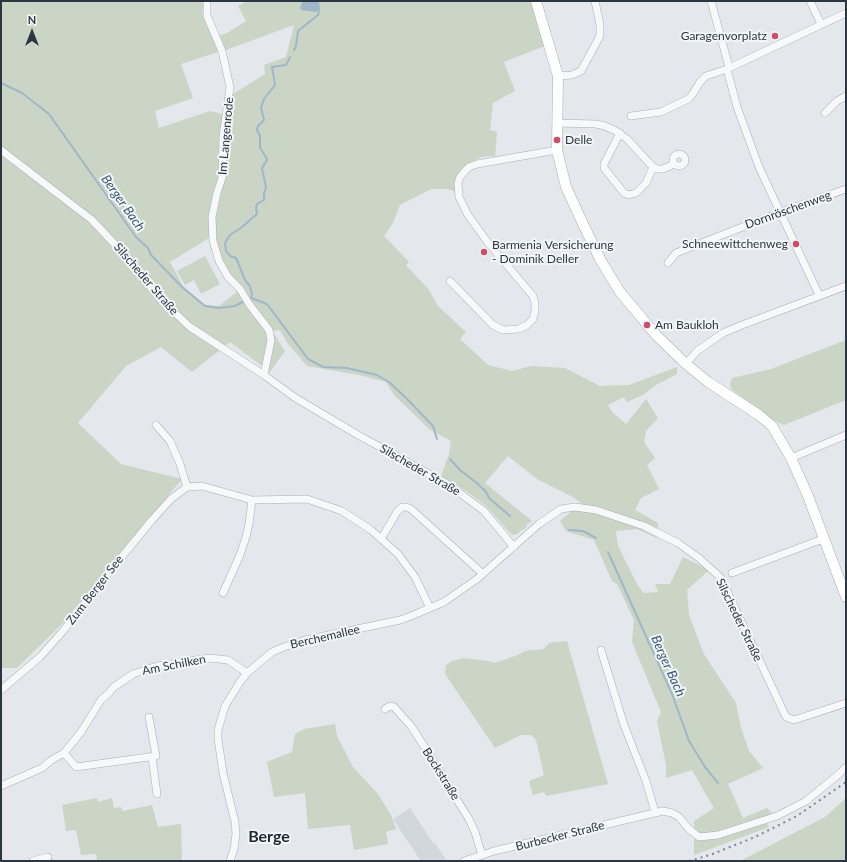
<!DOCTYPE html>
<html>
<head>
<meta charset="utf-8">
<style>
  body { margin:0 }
  #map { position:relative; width:847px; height:862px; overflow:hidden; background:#e4e7eb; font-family:Lato,sans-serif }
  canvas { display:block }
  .frame { position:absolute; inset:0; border:2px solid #2c3643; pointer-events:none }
  .north { position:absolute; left:12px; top:12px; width:40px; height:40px; -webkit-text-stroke:3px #f3f6f8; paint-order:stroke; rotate:0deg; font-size:11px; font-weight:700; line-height:16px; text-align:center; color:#2c3643 }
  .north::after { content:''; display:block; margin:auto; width:14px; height:18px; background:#2c3643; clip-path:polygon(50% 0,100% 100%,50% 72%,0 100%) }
</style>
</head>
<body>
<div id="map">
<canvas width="847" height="862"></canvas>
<div class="frame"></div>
<div class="north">N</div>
</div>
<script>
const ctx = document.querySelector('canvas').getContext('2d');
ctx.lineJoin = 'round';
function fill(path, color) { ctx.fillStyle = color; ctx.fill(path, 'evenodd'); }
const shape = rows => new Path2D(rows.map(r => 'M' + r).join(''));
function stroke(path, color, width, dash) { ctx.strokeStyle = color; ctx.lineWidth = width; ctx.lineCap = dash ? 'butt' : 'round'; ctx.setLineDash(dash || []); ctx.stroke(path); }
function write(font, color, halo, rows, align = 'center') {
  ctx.font = font + ' Lato,sans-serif'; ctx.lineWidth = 4; ctx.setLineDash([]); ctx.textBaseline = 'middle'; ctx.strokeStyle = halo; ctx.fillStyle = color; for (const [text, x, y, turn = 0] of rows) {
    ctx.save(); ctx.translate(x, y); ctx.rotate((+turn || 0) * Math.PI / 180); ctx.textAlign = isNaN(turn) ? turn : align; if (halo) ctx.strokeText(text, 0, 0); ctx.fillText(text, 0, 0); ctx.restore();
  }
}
fill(shape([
  [410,808,433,843,435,843,446,860,421,861,393,819]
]), '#d2d6dd');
fill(shape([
  [1,1,204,1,202,13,212,30,221,51,181,64,193,98,155,111,159,128,210,111,226,115,223,137,222,178,211,217,213,241,209,238,170,262,183,286,205,305,219,306,242,288,232,278,222,262,215,241,214,231,218,194,223,179,225,138,230,96,265,74,264,65,286,57,294,25,223,51,217,37,229,32,246,21,238,6,247,1,534,1,545,46,504,62,515,91,493,103,490,130,497,132,495,158,492,156,481,157,473,161,471,165,465,170,460,177,456,192,448,189,431,189,400,205,393,223,384,236,409,262,406,265,429,290,438,306,466,332,460,339,488,365,512,371,531,366,565,368,600,386,629,385,677,367,677,374,656,385,643,395,627,402,624,397,608,405,612,412,626,424,646,399,658,418,646,431,644,442,655,458,647,465,659,489,641,498,635,510,658,523,657,538,637,529,616,531,618,546,636,582,643,593,658,592,655,584,670,584,683,557,709,570,687,590,689,615,704,654,736,703,741,728,749,751,763,768,728,784,743,818,767,808,773,814,764,818,769,827,694,855,694,821,714,808,692,770,666,778,666,765,657,721,661,712,632,642,634,620,617,584,612,581,594,540,566,531,560,521,581,503,573,497,537,479,508,456,485,483,532,521,526,525,527,527,515,535,511,534,486,506,469,493,441,476,449,454,451,441,429,429,394,395,386,382,359,375,307,366,288,344,280,330,272,331,285,351,270,372,230,342,192,372,161,347,126,366,78,423,121,464,182,479,63,623,17,668,1,668],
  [205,256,220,284,201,294,194,280,185,285,177,271],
  [846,340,846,400,784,425,773,420,732,390,730,384,732,378,771,369],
  [567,641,608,784,546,796,544,792,533,795,529,781,544,775,536,740,531,735,521,735,495,748,445,674,446,665,452,661,464,658,488,661,495,663,518,655,525,651,544,649,549,643],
  [335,724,337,736,353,767,378,794,391,815,396,829,386,832,388,844,354,850,350,825,308,829,305,793,274,797,267,762,292,752,295,734,304,729],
  [97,798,98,802,112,798,114,808,121,807,123,811,152,805,158,827,181,824,182,861,97,861,96,854,81,855,76,830,66,831,62,805],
  [846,798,846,861,740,861,825,817]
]), '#cad5c5');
fill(shape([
  [303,1,318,1,319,9,316,12,301,10,300,7]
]), '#a0b7ca');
stroke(shape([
  [294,50,296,46,298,31,318,15,319,9,318,1],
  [290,57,286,65,272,67,275,85,264,99,261,108,264,120,258,126,257,130,260,136,260,148,266,157,267,160,262,168,266,187,264,194,264,200,257,204,256,208,257,214,242,227,230,235,225,243,226,251,230,256,236,258,245,280,250,286,252,294,251,298,267,304,308,359,323,367,347,368,377,375,389,382,407,399,433,426,437,439],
  [1,83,22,93,49,114,136,237,148,248,151,255,182,287,205,306,219,308,235,306,245,301],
  [450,459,460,470,478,484,486,492,489,498,510,516],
  [569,530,583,531,596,538],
  [608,552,672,694,689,741,705,767,718,783]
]), '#a0b7ca', 2);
const street = shape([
  [207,1,207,16,222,51,230,87,223,137,222,178,217,193,212,217,213,241,219,261,228,277,240,289,249,304,269,330,271,340,264,375],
  [711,1,729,67],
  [810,1,821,24],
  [727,69,737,107,759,167,819,295],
  [558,76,572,75,581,71,600,36,600,25,595,1],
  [825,113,837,101,846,96],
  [631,116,661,112,688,99,692,95,700,82,706,76,727,69,846,13],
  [557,123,596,124,605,126,616,131,627,139,653,167,657,169,663,169,674,164],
  [620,133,604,164,604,168,624,193,629,195,636,193,646,183,653,167],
  [1,150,92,220,123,253,160,299,190,327,264,375,294,397,358,435,446,483,484,511,514,547],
  '673 160a6 6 0 1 1 12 0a6 6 0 1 1-12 0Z',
  [668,263,676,253,781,212,846,189],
  [450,281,493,325,503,330,519,329,527,325,533,319,535,310,535,303,533,296,489,244,468,215,459,197,458,183,460,177,465,171,469,167,477,164,557,150],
  [686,364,697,351,723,333,742,325,846,286],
  [156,425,170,441,180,464,187,487],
  [791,458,846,435],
  [381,539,397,512,402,507,406,507,411,509,483,574],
  [732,573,823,539],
  [223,593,240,555,246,537,249,524,252,500],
  [601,650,624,725,646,781,655,812],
  [1,690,40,657,63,631,106,576,152,520,171,499,187,487,202,486,252,500,307,499,342,511,371,530,398,554,415,577,430,608],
  [385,709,390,706,394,707,411,726,440,771,452,792,469,819,475,832,482,855],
  [64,753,76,767,156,756,149,717],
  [152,757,157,794],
  [1,786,42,768,50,761,64,753,81,732,101,700,109,693,114,687,133,674,157,666,210,658,228,660,247,673],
  [33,861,48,857],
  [230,861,234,849,236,834,235,822,223,773,218,739,218,730,225,706,240,682,247,673,272,652,284,647,305,640,400,620,411,616,444,602,477,579,539,524,561,509,575,507,596,510,644,526,678,543,699,558,721,578,786,717,794,720,846,703],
  [464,861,494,851,663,811,672,813,679,817,689,829,699,837,718,835,777,816,806,801,838,775,846,767]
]);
const secondary = shape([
  [536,1,558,76,557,150,566,187,583,224,601,261,620,292,657,336,686,364,708,382,759,415,772,426,791,458,808,496,846,597]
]);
stroke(street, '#a9aeb5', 8);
stroke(secondary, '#a9aeb5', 11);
stroke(street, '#f6f8f9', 7);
stroke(secondary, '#fff', 10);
stroke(shape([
  [689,861,710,855,755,837,797,816,846,782]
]), '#7e8894', 2, [2, 4]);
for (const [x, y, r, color] of [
  [775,36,4,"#cb4e6a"],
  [557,140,4,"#cb4e6a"],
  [796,244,4,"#cb4e6a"],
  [484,252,4,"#cb4e6a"],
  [647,325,4,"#cb4e6a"]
]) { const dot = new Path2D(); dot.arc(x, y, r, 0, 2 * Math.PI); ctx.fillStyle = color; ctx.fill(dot); stroke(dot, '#f3f6f8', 1.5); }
write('12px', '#2c3643', '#f3f6f8', [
  ["Garagenvorplatz",767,36,"right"],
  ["Delle",565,140],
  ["Schneewittchenweg",788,244,"right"],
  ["Barmenia Versicherung",492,245],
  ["- Dominik Deller",492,259],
  ["Am Baukloh",655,325]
], 'left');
write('12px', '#2c3643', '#f3f6f8', [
  ["Im Langenrode",226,136,-85],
  ["Dornröschenweg",788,210,-20],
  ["Silscheder Straße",146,279,49],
  ["Silscheder Straße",420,470,30],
  ["Zum Berger See",95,590,-52],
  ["Silscheder Straße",739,620,64],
  ["Berchemallee",325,637,-13],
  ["Am Schilken",174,665,-11],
  ["Bockstraße",441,774,58],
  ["Burbecker Straße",560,836,-14]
]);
write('italic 13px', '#375776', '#f3f6f8', [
  ["Berger Bach",123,203,55],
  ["Berger Bach",668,666,66]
]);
write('bold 16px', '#1e2734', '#f3f6f8', [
  ["Berge",269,837]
]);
</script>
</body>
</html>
